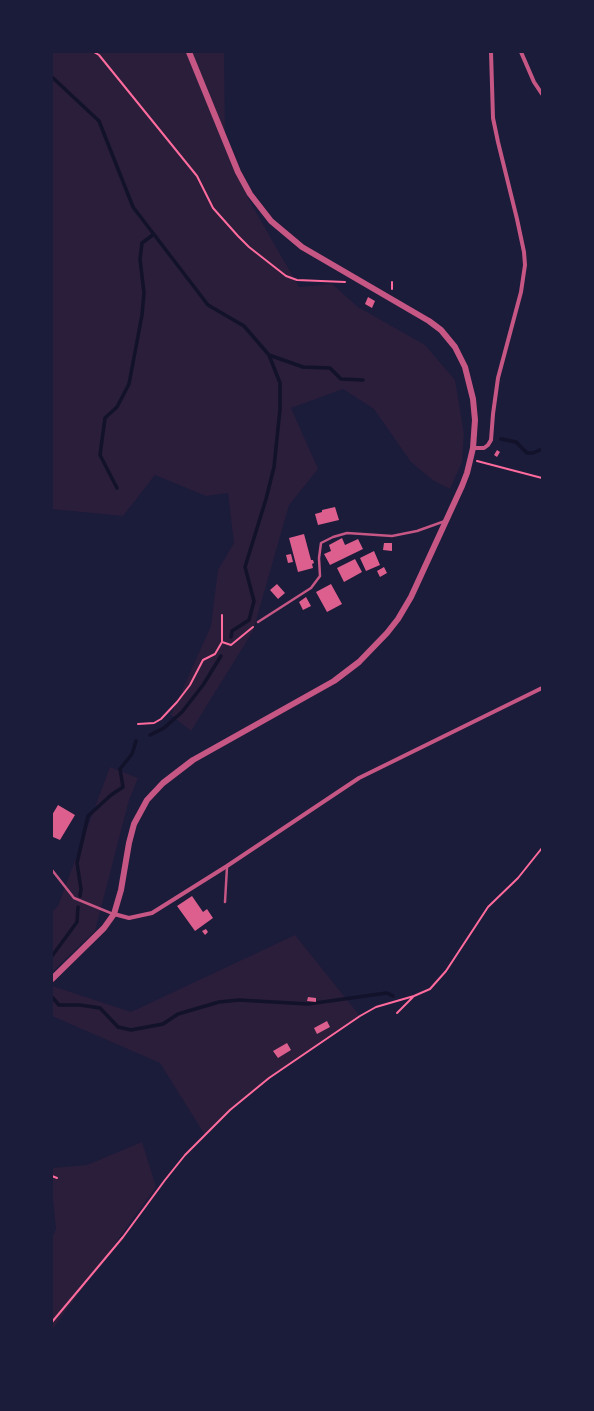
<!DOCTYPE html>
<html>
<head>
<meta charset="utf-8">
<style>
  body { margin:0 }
  #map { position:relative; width:594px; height:1411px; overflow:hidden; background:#1b1b3a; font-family:"Roboto Serif",serif }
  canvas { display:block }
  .frame { position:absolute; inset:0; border:53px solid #1b1b3a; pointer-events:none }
</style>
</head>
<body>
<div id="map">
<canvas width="594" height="1411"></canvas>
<div class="frame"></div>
</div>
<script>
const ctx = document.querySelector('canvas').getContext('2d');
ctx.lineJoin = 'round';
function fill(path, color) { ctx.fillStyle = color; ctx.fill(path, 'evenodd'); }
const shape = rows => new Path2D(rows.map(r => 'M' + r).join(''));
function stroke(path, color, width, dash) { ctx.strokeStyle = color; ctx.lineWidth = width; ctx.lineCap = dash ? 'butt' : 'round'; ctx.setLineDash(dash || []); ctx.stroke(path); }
fill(shape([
  [52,52,224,52,225,146,250,202,299,287,332,284,358,307,425,345,455,380,464,434,462,462,450,489,434,481,411,462,374,409,343,389,291,408,318,469,289,505,253,631,191,731,171,715,211,626,218,570,234,543,228,493,206,496,155,475,123,516,52,509],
  [110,767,138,778,129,800,95,931,52,972,52,912,58,906],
  [295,935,360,1016,269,1078,230,1110,205,1135,160,1063,52,1016,52,986,131,1012],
  [142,1142,156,1187,52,1330,52,1238,56,1229,52,1190,52,1168,87,1165]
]), '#2a1e3b');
stroke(shape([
  [52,77,99,121,133,207,208,305,244,326,269,355,280,383,280,409,274,467,266,499,245,567,254,601,249,620,232,631,231,637],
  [269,355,303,367,330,368,341,379,363,380],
  [501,439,516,442,527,453,533,453,542,449],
  [117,488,100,455,105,418,117,407,129,384,142,315,144,293,140,259,142,243,154,234],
  [150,735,164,728,182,712,203,685,221,656],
  [80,896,81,889,77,863,88,816,111,795,123,787,120,769,132,754,136,741],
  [52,956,77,922,78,907],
  [52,997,59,1005,80,1005,100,1008,118,1027,131,1030,163,1024,178,1014,219,1002,239,1000,308,1004,387,993,393,996]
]), '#12122b', 3.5);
fill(shape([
  [368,297,375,301,372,308,365,304],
  [497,450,500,452,497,457,494,455],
  [335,507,339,520,318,525,315,514,322,512,322,510],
  [304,534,311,560,313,560,314,563,312,564,313,568,298,572,289,538],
  [342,538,345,545,358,539,363,549,330,565,324,554,331,551,329,545],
  [384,543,392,543,392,551,383,550],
  [374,551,380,565,366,571,360,558],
  [291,554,293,562,288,563,286,555],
  [355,559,362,572,344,582,337,568],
  [384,567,387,573,380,577,377,571],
  [277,584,285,593,278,599,270,590],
  [331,584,342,604,327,612,316,592],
  [306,597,311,606,303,610,299,602],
  [58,805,75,815,60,840,53,837,52,839,52,815],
  [192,896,203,912,207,909,213,918,195,931,177,906],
  [206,929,208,932,205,935,202,931],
  [308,997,316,998,316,1002,307,1001],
  [327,1021,330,1027,317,1034,314,1028],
  [287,1043,291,1050,278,1058,273,1051]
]), '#dd5f8e');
stroke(shape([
  [94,52,99,55,197,176,213,208,238,236,249,247,286,276,297,280,345,282],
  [392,289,392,282],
  [477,461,542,478],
  [222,615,222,642,231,645,253,627],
  [138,724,154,723,161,719,177,702,190,685,203,660,215,654,222,642],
  [397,1013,413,997],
  [52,1176,57,1178],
  [52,1322,123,1237,165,1180,185,1155,230,1110,269,1078,360,1016,376,1007,414,996,430,989,446,971,488,907,518,878,542,848]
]), '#ff6b9d', 2);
stroke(shape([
  [258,622,311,588,320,576,319,558,321,543,333,537,347,533,392,536,417,531,445,521],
  [52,870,74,898,113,914],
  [225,902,227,867]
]), '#c65784', 2.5);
stroke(shape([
  [521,52,534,82,542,94],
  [473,448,484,448,488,445,491,440,493,414,498,378,521,292,525,265,524,252,517,219,498,142,493,118,491,52],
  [114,914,129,918,152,913,227,866,359,778,542,688]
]), '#c65784', 4);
stroke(shape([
  [52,979,104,928,114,914,121,890,129,843,134,824,147,800,163,783,193,760,334,681,359,662,387,633,398,619,411,597,462,486,467,473,473,448,475,420,473,399,465,367,455,347,441,330,429,321,302,247,271,221,250,194,238,172,189,52]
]), '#c65784', 6);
</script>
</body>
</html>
